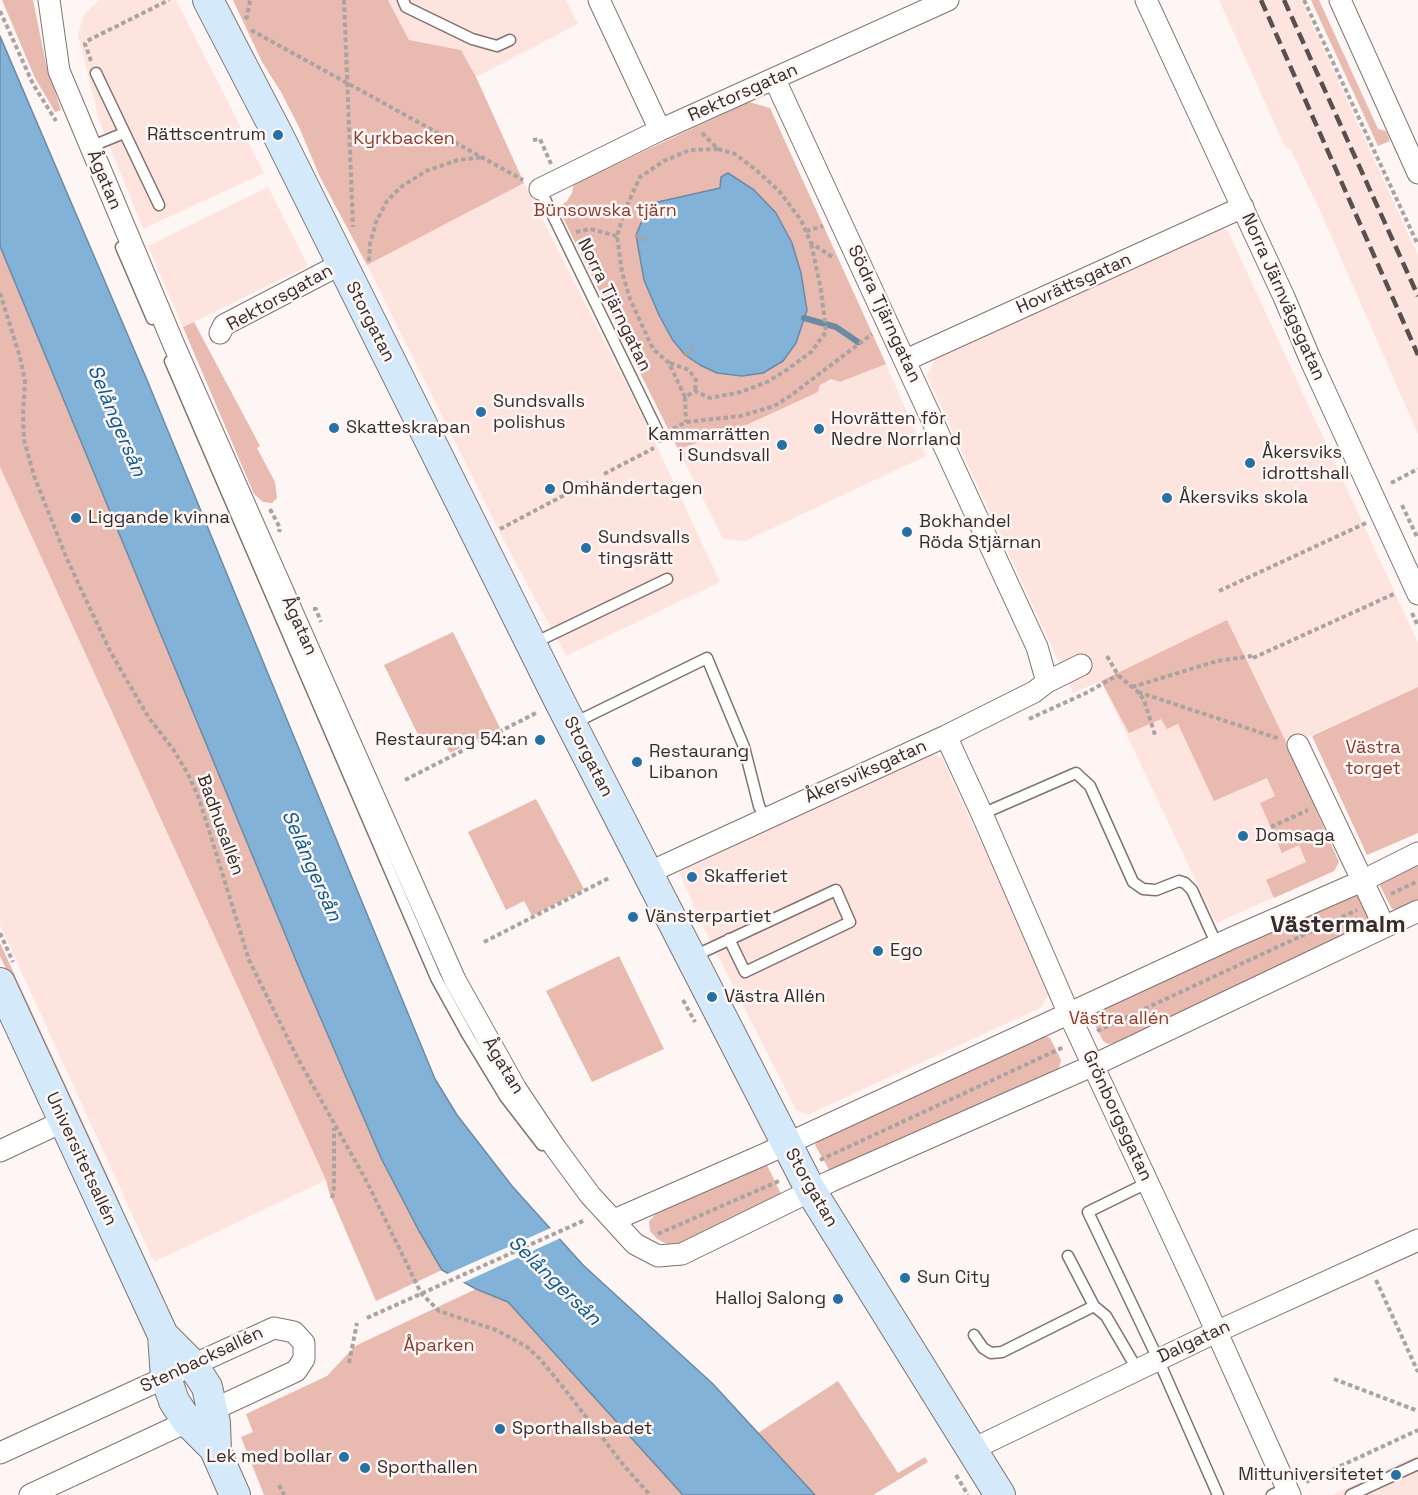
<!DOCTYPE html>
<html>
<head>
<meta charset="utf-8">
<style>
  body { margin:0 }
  canvas { display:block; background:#fdf6f4 }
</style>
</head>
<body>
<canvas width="1418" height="1495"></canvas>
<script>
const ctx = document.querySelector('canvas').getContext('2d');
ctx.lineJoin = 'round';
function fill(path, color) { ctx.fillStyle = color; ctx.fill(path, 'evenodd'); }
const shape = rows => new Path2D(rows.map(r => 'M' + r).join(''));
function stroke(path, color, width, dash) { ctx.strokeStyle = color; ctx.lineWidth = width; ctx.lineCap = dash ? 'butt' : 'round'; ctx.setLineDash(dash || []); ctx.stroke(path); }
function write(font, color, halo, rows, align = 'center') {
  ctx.font = font + ' "Space Grotesk",sans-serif'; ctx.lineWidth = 5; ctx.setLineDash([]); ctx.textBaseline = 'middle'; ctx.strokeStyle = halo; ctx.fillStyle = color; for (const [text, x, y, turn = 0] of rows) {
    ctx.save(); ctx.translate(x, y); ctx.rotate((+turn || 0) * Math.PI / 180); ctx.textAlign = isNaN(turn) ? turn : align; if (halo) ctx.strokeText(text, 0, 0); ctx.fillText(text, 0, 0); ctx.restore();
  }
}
fill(shape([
  [99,0,176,0,264,173,143,229,99,120,78,35,84,14],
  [388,0,566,0,578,24,476,77,461,50,409,40],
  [1219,0,1301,0,1418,255,1418,434,1322,215,1291,150,1285,147],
  [524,183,648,427,720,582,566,656,505,543,367,265],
  [268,187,308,266,183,327,148,246],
  [1216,227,1228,231,1418,643,1418,687,1288,746,1312,801,1334,871,1216,923,1101,681,1073,693,927,376,935,359],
  [886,364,926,456,745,541,723,539,678,449,729,433,831,379,840,382],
  [0,467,326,1180,154,1262,0,925],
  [929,752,942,758,1050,991,1042,1007,807,1115,796,1110,701,922,679,872],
  [1418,1455,1418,1495,1332,1495]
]), '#fee4de');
fill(shape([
  [2,0,33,0,46,64,61,110,55,112,35,78],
  [233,0,388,0,409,40,461,50,476,77,524,183,367,265,320,177,299,127,281,92,262,62],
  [1311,0,1319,0,1378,129,1386,131,1390,141,1378,146],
  [749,102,770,108,886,364,840,382,831,379,820,385,818,392,729,433,678,449,558,208,567,201,572,193,574,184],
  [720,188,754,190,776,213,792,243,801,273,807,310,672,339,659,315,644,280,636,235,649,204],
  [0,246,302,975,381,1158,442,1270,376,1301,329,1192,326,1180,0,467],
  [194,322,260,446,257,448,275,482,277,498,272,503,263,502,254,494,183,327],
  [1227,620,1288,746,1339,862,1334,871,1274,898,1266,880,1306,862,1299,845,1282,853,1260,803,1275,796,1267,778,1214,801,1178,724,1167,729,1161,719,1129,733,1101,681],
  [453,632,500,728,450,753,441,737,424,747,384,665],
  [1418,687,1418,833,1367,855,1312,736],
  [536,799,584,889,532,916,524,901,506,910,468,832],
  [1418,862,1418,901,1399,910,1392,909,1379,884,1384,877],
  [1348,894,1358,896,1370,918,1367,926,1114,1043,1108,1044,1103,1041,1090,1015],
  [0,943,120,1203,112,1198,0,956],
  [619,956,664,1049,592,1082,546,991],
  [1043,1035,1050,1038,1061,1060,1059,1068,837,1173,831,1173,815,1145,819,1140],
  [766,1163,783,1198,691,1244,671,1246,657,1239,650,1231,649,1221,656,1214],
  [476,1289,508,1302,683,1495,264,1495,241,1437,253,1432,246,1414,327,1376,355,1346],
  [838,1381,898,1473,925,1457,928,1462,873,1495,815,1495,758,1433]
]), '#e9baaf');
const water = shape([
  [0,36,147,380,435,1079,457,1115,512,1186,583,1265,713,1384,815,1495,683,1495,508,1302,476,1289,442,1270,419,1231,381,1158,302,975,0,246,0,36],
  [728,173,754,190,776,213,792,243,801,273,807,310,796,343,783,361,763,373,742,376,717,373,700,365,685,355,672,339,659,315,644,280,636,235,649,204,720,188,721,177,728,173]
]);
fill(water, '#82b2d8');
stroke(water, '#6b8aa4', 1.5);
fill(shape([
  [553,1227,563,1237,460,1284,445,1275]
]), '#fdf6f4');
stroke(shape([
  [804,318,836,327,858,342]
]), '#6b8aa4', 6);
const lane = shape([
  [403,0,406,7,472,39,497,46,510,40],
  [96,73,159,205],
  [90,147,124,133],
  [540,189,660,436],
  [121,247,152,319],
  [170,361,436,978,468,1036,505,1097,542,1145],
  [532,644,667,579],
  [572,724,707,658,744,747,759,806,765,818],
  [982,814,1076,773,1090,786,1133,882,1143,889,1156,890,1179,881,1185,883,1192,890,1217,945],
  [692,957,836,890,850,922,745,972,729,939],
  [1147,1183,1088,1212,1158,1359,1218,1495],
  [1068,1256,1094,1306,1106,1316,1137,1369],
  [974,1335,983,1348,991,1353,1002,1352,1094,1306],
  [1272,1495,1287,1488],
  [1351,1495,1418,1464]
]);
const street = shape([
  [49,0,59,71,174,345,455,980,516,1089,554,1146,590,1195,635,1244,658,1256,682,1254,831,1181,1094,1065,1418,911],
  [599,0,660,130],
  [1146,0,1284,297,1311,361,1418,594],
  [1340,0,1418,173],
  [775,80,1037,647,1047,682],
  [540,189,660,130,948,0],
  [220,333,224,325,341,264],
  [906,360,1243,207],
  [946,736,982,814,1069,1014,1196,1286,1290,1495],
  [1298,745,1384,926],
  [648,873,946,736,1034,692,1047,682,1081,665],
  [0,1151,64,1121],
  [614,1220,765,1154,1232,938,1362,881,1418,853],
  [973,1449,1216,1332,1418,1240],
  [0,1453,274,1328,294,1332,304,1343,304,1359,296,1371,30,1495]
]);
const secondary = shape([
  [208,0,278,135,559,700,811,1191,1000,1495],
  [0,983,163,1335,166,1378,174,1401,187,1421,215,1449],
  [163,1335,192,1364,207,1387,215,1423,216,1452,235,1495]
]);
stroke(lane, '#81726e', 13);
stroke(street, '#81726e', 23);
stroke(secondary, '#81726e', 32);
stroke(shape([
  [344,0,353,227],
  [1304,0,1418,245],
  [0,11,33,84,56,121],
  [245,19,247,17,250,0],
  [251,30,523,180],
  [91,61,85,44,87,41,169,0],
  [702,133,718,149,735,154,755,169,779,191,801,220,811,243,834,258],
  [533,140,540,139,551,164],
  [718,149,690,150,664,161,640,177,625,210,617,236,622,272,630,299,653,349,669,363,685,397,695,391,710,398,741,392,767,382,788,369,811,352,826,332,821,290,811,243],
  [806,231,823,226],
  [576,232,590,229,617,236],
  [636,235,648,240],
  [369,261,370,244,376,222,387,201,401,187,426,171,458,160,484,157],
  [0,293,20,357,25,381,23,414,24,440,34,476,67,559,109,649,129,684,149,718,173,749,188,774,198,796,208,827,249,960,297,1057,367,1182,421,1293,439,1311,496,1330,526,1346,540,1359,559,1382,625,1467,650,1495],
  [685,355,693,347],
  [670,363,689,370,696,380,695,391],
  [685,397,686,422],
  [673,429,686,422,741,416,774,406,790,396,872,334],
  [604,474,654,448],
  [1391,483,1418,469],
  [1402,505,1418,539],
  [270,509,280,528,279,532],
  [500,529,593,480],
  [1219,591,1366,523],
  [313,609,316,609,321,622],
  [1412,613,1418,626],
  [1107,656,1118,675,1138,692,1144,700,1155,735],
  [1253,658,1396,593],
  [1132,687,1217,661,1252,656],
  [1138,692,1280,739],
  [1029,719,1086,693,1118,675],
  [405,780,538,712],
  [1271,827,1308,810],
  [1391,894,1418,881],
  [0,933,13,962],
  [484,942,609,878],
  [683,1000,695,1022],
  [1097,1031,1357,910],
  [820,1160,1064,1047],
  [332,1198,334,1187,334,1128],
  [658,1234,779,1181],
  [1376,1280,1418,1372],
  [367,1318,585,1220],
  [349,1363,357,1323],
  [1334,1379,1418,1411],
  [956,1475,968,1495],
  [1306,1482,1418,1430],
  [279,1485,284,1495]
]), '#aaa3a1', 4, [4.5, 3]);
stroke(lane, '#fff', 10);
stroke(street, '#fff', 21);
stroke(secondary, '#d4e9f9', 30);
stroke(shape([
  [1261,0,1418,355],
  [1284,0,1418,296]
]), '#57504f', 4.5, [12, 6]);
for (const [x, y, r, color] of [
  [278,135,6,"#2670a4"],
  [481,412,6,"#2670a4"],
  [334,428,6,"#2670a4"],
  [819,429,6,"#2670a4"],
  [782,445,6,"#2670a4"],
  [1250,463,6,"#2670a4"],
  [550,489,6,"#2670a4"],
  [1167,498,6,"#2670a4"],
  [76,518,6,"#2670a4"],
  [907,532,6,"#2670a4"],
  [586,548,6,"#2670a4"],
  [540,740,6,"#2670a4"],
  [637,762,6,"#2670a4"],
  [1243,836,6,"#2670a4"],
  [692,877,6,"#2670a4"],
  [633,917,6,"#2670a4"],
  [878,951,6,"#2670a4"],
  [712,997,6,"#2670a4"],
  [905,1278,6,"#2670a4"],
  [838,1299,6,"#2670a4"],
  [500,1429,6,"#2670a4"],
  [344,1457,6,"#2670a4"],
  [365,1468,6,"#2670a4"],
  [1396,1475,6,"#2670a4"]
]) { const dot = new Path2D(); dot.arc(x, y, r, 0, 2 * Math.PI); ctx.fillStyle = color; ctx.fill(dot); stroke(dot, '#fdf6f4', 2); }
write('18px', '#342d2c', '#fdf6f4', [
  ["Rektorsgatan",743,93,-24],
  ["Ågatan",104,180,67],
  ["Hovrättsgatan",1074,284,-24],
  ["Norra Järnvägsgatan",1283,297,66],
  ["Rektorsgatan",280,298,-29],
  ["Norra Tjärngatan",614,305,64],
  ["Södra Tjärngatan",884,314,65],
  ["Storgatan",370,322,63],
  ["Ågatan",299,626,66],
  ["Storgatan",588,757,63],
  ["Åkersviksgatan",866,772,-24],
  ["Badhusallén",220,825,70],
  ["Ågatan",503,1066,59],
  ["Grönborgsgatan",1117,1116,65],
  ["Universitetsallén",81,1159,65],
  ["Storgatan",811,1188,60],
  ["Dalgatan",1194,1342,-25],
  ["Stenbacksallén",202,1360,-25]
]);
write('18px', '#342d2c', '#fdf6f4', [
  ["Rättscentrum",266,135,"right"],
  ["Sundsvalls",493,402],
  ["polishus",493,423],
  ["Hovrätten för",831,419],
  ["Nedre Norrland",831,440],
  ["Skatteskrapan",346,428],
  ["Kammarrätten",770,435,"right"],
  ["i Sundsvall",770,456,"right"],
  ["Åkersviks",1262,453],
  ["idrottshall",1262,474],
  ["Omhändertagen",562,489],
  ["Åkersviks skola",1179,498],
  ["Liggande kvinna",88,518],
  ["Bokhandel",919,522],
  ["Röda Stjärnan",919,543],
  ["Sundsvalls",598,538],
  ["tingsrätt",598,559],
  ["Restaurang 54:an",528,740,"right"],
  ["Restaurang",649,752],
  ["Libanon",649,773],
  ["Domsaga",1255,836],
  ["Skafferiet",704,877],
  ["Vänsterpartiet",645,917],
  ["Ego",890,951],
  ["Västra Allén",724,997],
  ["Sun City",917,1278],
  ["Halloj Salong",826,1299,"right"],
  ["Sporthallsbadet",512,1429],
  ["Lek med bollar",332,1457,"right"],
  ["Sporthallen",377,1468],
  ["Mittuniversitetet",1384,1475,"right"]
], 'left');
write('18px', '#873d2d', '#fdf6f4', [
  ["Kyrkbacken",404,139],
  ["Bünsowska tjärn",605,211],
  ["Västra",1373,748],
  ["torget",1373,769],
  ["Västra allén",1119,1019],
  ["Åparken",439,1346]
]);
write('italic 20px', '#095a8a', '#fdf6f4', [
  ["Selångersån",116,421,67],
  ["Selångersån",311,866,66],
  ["Selångersån",554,1281,44]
]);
write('bold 24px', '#342d2c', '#fdf6f4', [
  ["Västermalm",1338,925]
]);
</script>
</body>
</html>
